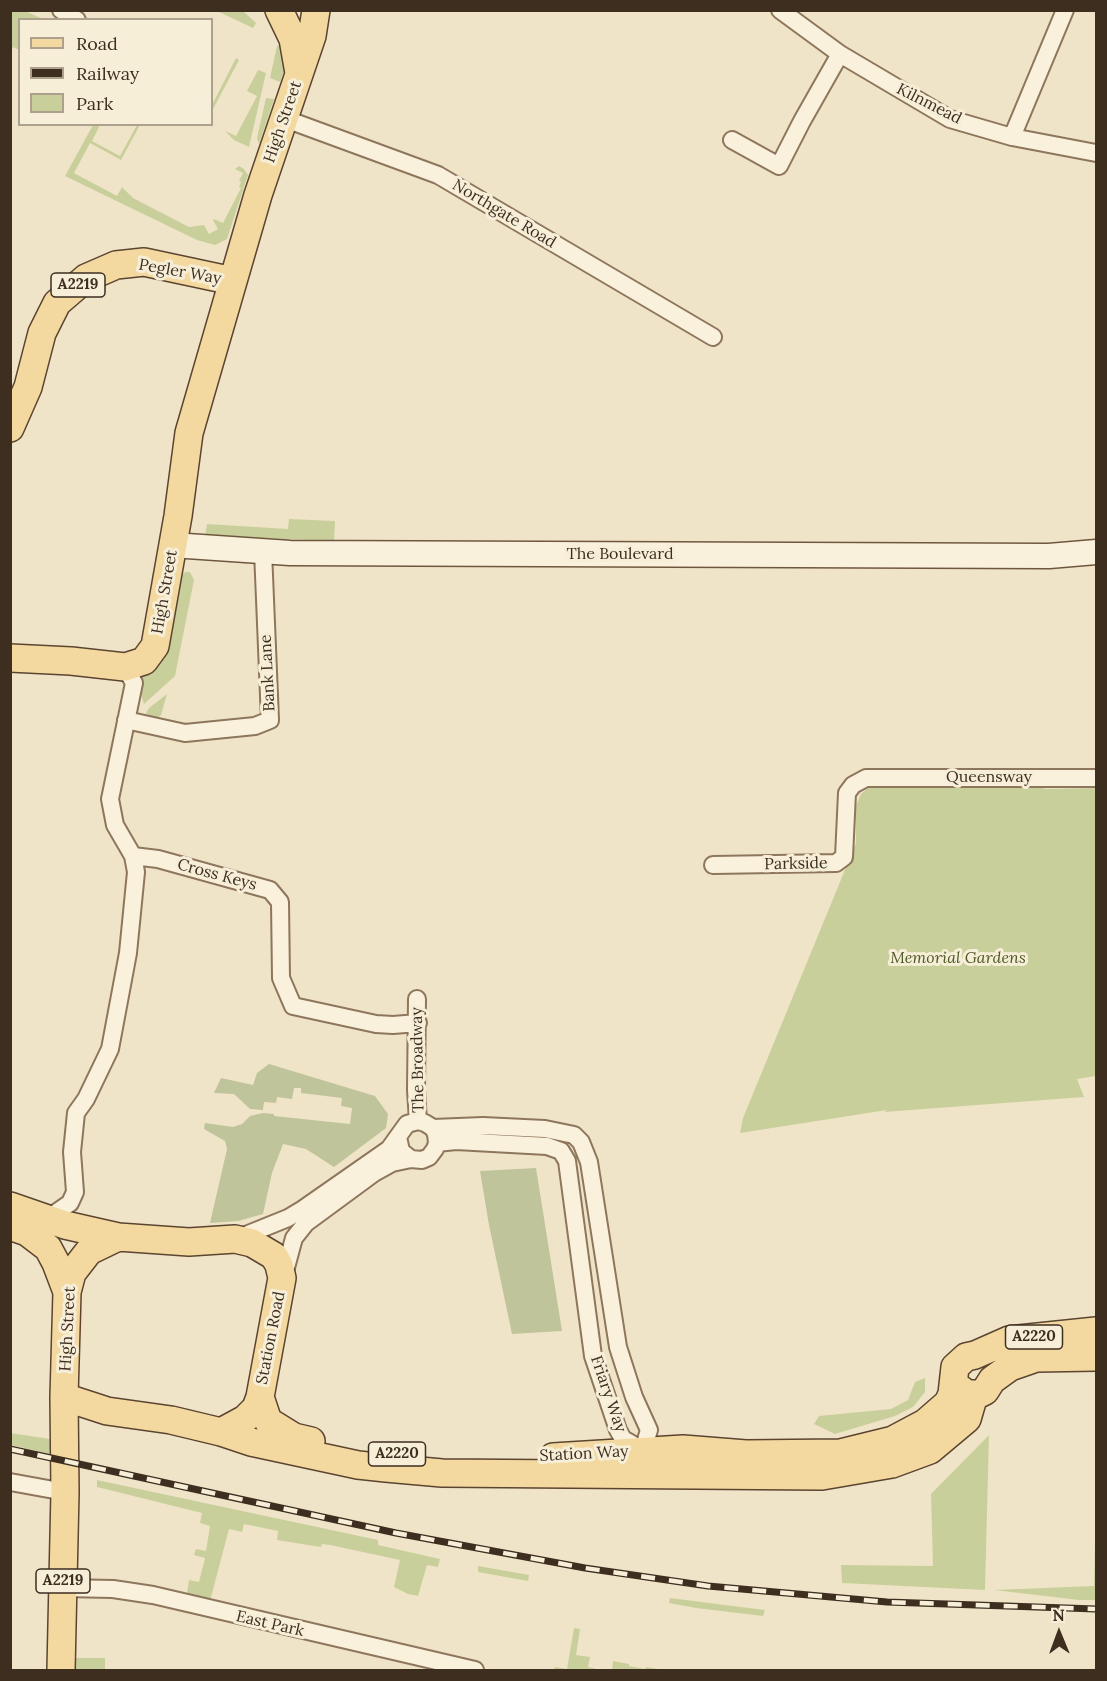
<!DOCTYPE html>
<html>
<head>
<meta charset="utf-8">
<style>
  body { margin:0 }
  #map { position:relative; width:1107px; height:1681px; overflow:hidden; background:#f0e4c8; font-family:Lora,serif }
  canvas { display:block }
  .frame { position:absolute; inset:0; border:12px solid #3d2e20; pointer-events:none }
  .legend { position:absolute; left:18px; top:18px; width:195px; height:108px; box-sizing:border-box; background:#f7eed8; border:2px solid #ada18e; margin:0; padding:8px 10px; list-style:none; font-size:18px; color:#3d2e20 }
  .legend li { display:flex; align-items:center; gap:12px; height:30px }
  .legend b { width:30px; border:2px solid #ada18e }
  .north { position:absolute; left:1029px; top:1603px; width:60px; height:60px; -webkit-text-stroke:4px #f7eed8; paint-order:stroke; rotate:359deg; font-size:16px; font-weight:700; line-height:24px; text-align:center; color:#3d2e20 }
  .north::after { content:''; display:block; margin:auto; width:21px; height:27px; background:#3d2e20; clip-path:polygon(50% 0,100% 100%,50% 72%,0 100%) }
</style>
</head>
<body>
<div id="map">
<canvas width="1107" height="1681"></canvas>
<div class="frame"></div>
<ul class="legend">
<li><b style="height:8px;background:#f3d9a0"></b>Road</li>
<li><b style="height:8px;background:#3d2e20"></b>Railway</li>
<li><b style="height:16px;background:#c9cf9b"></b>Park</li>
</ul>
<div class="north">N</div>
</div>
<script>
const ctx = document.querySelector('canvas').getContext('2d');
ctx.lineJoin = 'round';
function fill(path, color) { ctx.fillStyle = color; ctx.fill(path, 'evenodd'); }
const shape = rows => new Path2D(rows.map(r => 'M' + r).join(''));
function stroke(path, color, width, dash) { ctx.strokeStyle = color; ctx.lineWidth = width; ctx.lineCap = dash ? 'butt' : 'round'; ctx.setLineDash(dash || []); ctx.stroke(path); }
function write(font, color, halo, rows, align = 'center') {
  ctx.font = font + ' Lora,serif'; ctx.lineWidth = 6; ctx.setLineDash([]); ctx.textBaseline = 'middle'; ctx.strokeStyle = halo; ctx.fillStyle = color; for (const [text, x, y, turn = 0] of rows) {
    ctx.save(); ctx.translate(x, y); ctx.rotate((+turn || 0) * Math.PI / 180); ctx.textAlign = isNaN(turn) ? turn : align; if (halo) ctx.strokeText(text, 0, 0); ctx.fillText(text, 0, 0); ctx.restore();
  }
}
fill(shape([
  [12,11,25,11,43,19,20,20,19,50,13,47,11,52,10,14],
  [217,11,243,11,256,23,253,28],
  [286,44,287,62,280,82,270,78,277,46],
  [236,58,239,60,212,111,212,103,214,101],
  [258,70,266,73,249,147,234,140,225,131,236,136,257,96,247,91],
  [266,98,274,99,259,144,257,138],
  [93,125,100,125,92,141,120,156,137,125,140,125,121,160,90,143,74,173,117,196,122,187,133,198,189,227,204,225,209,234,218,229,213,220,214,219,223,223,241,188,239,187,241,182,239,181,243,173,235,169,239,166,244,169,248,175,227,239,215,245,197,240,65,176],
  [289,519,335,521,334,541,205,536,207,524,288,529],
  [186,572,190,572,194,580,175,676,144,704,140,691,142,676,175,577],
  [167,694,161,715,156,719,150,718,146,713,149,708],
  [875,782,978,786,1040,784,1045,789,1096,788,1096,1076,1077,1079,1084,1097,884,1112,887,1110,740,1133,743,1118,856,843,856,806,861,794],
  [925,1378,925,1392,913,1407,895,1416,835,1434,814,1424,819,1416,891,1409,908,1400,915,1382],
  [10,1433,50,1439,50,1454,11,1445],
  [989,1435,985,1590,842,1583,841,1565,933,1566,931,1494],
  [97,1480,378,1540,378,1545,440,1559,438,1567,427,1565,418,1596,408,1594,394,1587,400,1560,330,1545,322,1544,321,1547,308,1545,277,1540,278,1531,244,1524,242,1532,229,1529,210,1601,191,1596,187,1593,189,1580,199,1582,205,1558,194,1555,196,1549,206,1551,210,1526,200,1523,202,1513,97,1487],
  [1096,1494,1096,1600,1079,1600,994,1590,1094,1586],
  [478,1566,529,1575,528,1581,478,1572],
  [670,1598,717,1604,765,1610,763,1616,696,1608,669,1603],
  [574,1628,580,1629,576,1655,590,1657,588,1667,597,1669,597,1670,554,1670,555,1667,567,1669],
  [73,1658,105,1658,105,1670,73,1670],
  [613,1661,629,1664,629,1666,645,1669,646,1667,665,1670,612,1670]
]), '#c9cf9b');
fill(shape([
  [269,1064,375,1096,388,1114,386,1128,334,1167,306,1149,283,1144,272,1173,263,1214,238,1221,210,1223,227,1149,225,1141,204,1129,205,1123,233,1127,242,1124,250,1116,263,1113,274,1114,274,1116,350,1124,352,1108,341,1106,342,1098,301,1093,301,1088,294,1088,292,1099,277,1097,276,1103,264,1102,263,1110,250,1109,234,1094,214,1093,221,1078,253,1085,257,1073],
  [536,1168,562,1331,512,1334,489,1225,480,1171]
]), '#bfc49a');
const street = shape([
  [61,10,77,20],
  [780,10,840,54,950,119,1012,137,1096,153],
  [283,118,438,175,713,337],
  [1012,137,1065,10],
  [732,140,779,166,802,121,840,54],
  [126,720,185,733,255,726,270,720,263,551],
  [133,856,158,859,270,890,280,902,281,978,293,1006,376,1024,393,1025,418,1023],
  [713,865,836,863,844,857,847,793,853,785,866,778,1096,778],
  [417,999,416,1090,418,1121],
  [433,1128,483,1126,545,1129,574,1135,581,1142,589,1162,618,1347,634,1397,649,1430,643,1450,643,1458],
  [437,1143,456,1141,547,1146,561,1151,567,1161,593,1356,618,1430,623,1439,641,1449],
  [47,1219,70,1203,75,1192,72,1152,76,1113,86,1099,110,1049,128,953,136,872,133,856,115,825,110,799,134,683,125,667],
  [236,1239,288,1218,303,1209,389,1149,407,1124,418,1121,425,1123,433,1128,436,1134,437,1143,435,1149,429,1157,422,1160,411,1159,401,1151,398,1137],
  [284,1275,294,1238,306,1223,374,1173,392,1163,411,1159],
  [10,1482,65,1492],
  [63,1588,113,1589,153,1595,475,1670]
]);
const secondary = shape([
  [172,545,290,553,1049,556,1096,552]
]);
const primary = shape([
  [279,10,293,39,299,73],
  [10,428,28,387,42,333,57,303,86,278,116,265,144,262,233,281],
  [10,658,71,661,125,667,144,661,155,646,178,516,189,433,258,195,312,36,316,10],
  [10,1206,65,1225,118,1237,189,1242,235,1239,252,1243,274,1256,279,1265,282,1278,260,1397,256,1408,245,1419,221,1432],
  [10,1226,27,1232,48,1248,56,1263,67,1292],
  [959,1388,967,1394,979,1394,985,1391,992,1380,1010,1367,1036,1358,1096,1357],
  [64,1397,107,1411,171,1420,221,1432,251,1442,358,1465,386,1468,442,1473,822,1476,892,1464,930,1450,967,1419,974,1395],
  [260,1397,268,1421,294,1437,311,1441],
  [553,1457,683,1449,746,1454,840,1453,893,1440,925,1423,948,1403,952,1394,955,1367,966,1357,975,1355,1009,1340,1096,1331],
  [61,1670,65,1492,64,1397,67,1292,72,1273,89,1251,118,1237]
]);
stroke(street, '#8d765c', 20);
stroke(secondary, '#6f573f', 27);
stroke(primary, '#5b4430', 30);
stroke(street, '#faf1dc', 16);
stroke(secondary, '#faf1dc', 24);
stroke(primary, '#f3d9a0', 27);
const rail = shape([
  [10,1449,396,1533,585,1568,708,1586,887,1602,1096,1609]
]);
stroke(rail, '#3d2e20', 7);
stroke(rail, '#f7eed8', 4.5, [14]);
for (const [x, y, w] of [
  [78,285,54],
  [1034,1337,57],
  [397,1454,57],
  [63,1581,54]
]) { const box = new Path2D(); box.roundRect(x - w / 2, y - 12, w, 24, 4.5); ctx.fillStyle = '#f7eed8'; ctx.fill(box); stroke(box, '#3d2e20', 1.5); }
write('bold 15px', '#3d2e20', null, [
  ["A2219",78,285],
  ["A2220",1034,1337],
  ["A2220",397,1454],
  ["A2219",63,1581]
]);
write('16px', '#3d2e20', '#f7eed8', [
  ["Kilnmead",929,104,27],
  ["High Street",283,122,-71],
  ["Northgate Road",504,214,31],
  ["Pegler Way",180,272,10],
  ["The Boulevard",620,554],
  ["High Street",165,592,-80],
  ["Bank Lane",268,673,-93],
  ["Queensway",989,777],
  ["Parkside",796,864,-1],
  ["Cross Keys",217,875,15],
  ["The Broadway",418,1060,-91],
  ["High Street",68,1329,-87],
  ["Station Road",271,1338,-79],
  ["Friary Way",608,1394,71],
  ["Station Way",584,1454,-3],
  ["East Park",270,1624,13]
]);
write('italic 16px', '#4d5a26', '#f7eed8', [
  ["Memorial Gardens",958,958]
]);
</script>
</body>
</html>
